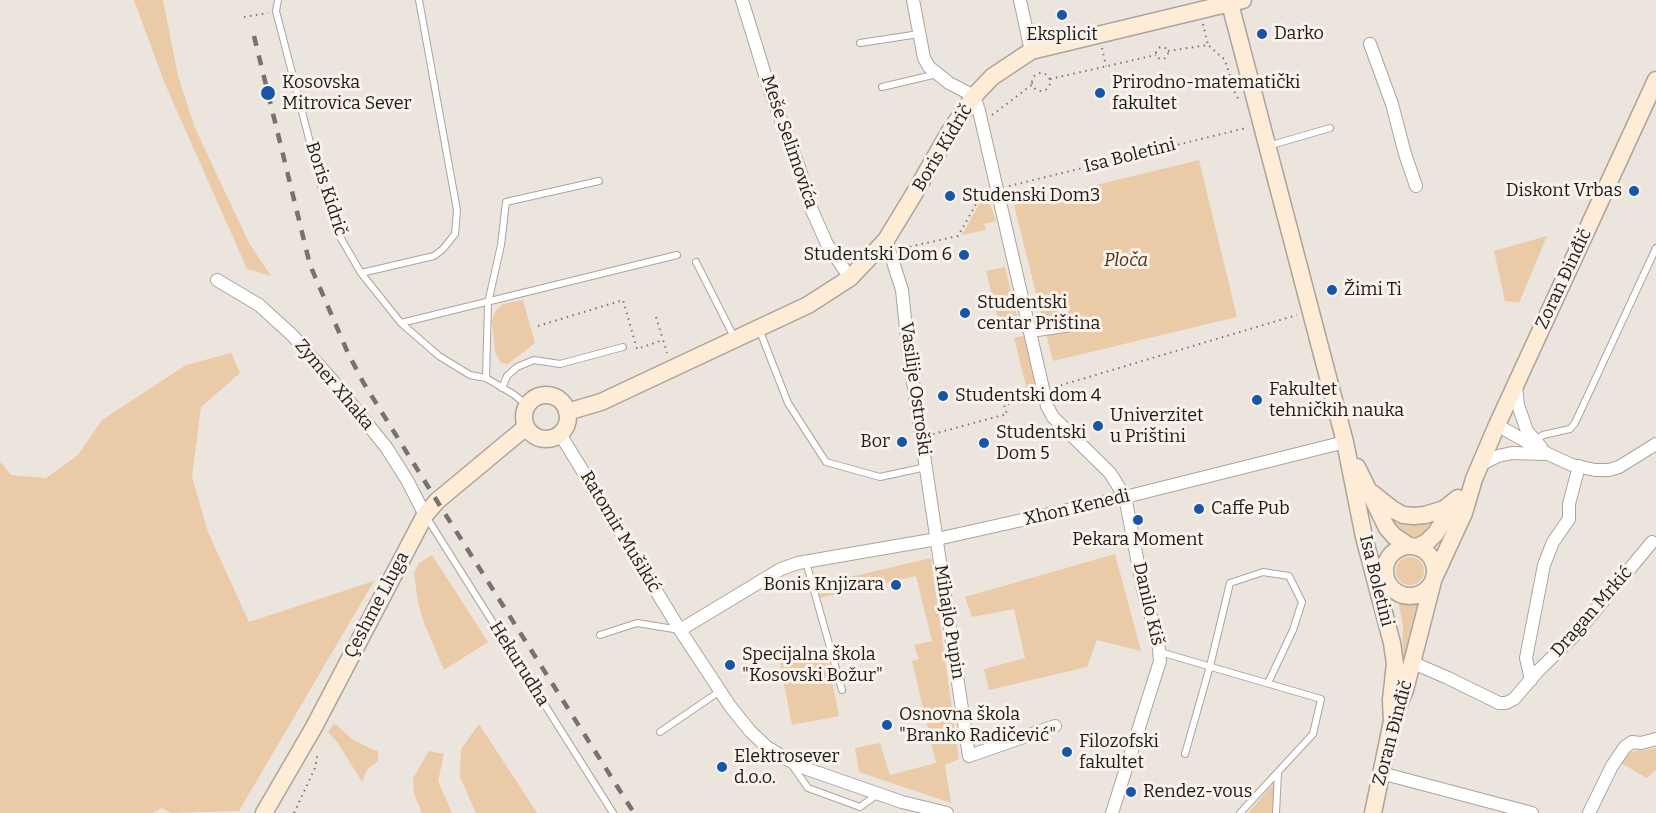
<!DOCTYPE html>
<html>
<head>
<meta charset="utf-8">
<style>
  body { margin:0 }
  canvas { display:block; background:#ece5dd }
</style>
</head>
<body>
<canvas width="1656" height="813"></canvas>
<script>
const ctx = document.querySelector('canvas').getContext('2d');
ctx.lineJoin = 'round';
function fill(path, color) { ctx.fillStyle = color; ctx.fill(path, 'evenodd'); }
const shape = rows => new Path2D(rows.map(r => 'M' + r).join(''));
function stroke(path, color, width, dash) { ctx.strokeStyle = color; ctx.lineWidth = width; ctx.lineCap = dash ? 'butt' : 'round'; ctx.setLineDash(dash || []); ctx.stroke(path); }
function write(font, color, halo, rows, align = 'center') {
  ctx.font = font + ' Bitter,serif'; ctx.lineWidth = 6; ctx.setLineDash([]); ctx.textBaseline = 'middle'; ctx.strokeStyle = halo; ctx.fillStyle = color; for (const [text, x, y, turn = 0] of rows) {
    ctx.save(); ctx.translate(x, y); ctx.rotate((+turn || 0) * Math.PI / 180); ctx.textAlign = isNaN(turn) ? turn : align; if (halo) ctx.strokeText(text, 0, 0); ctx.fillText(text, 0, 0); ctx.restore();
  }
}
fill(shape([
  [134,0,163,0,178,76,195,128,249,243,271,276,247,269,165,84],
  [1199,160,1237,317,1053,361,1014,205],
  [986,192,996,221,984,224,986,230,962,235],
  [1547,236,1519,303,1505,301,1494,251],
  [1005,267,1017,316,998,320,986,271],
  [523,300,535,343,508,364,501,363,495,352,492,320,496,310,503,304],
  [1027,335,1039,390,1027,390,1014,338],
  [231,353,240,373,201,407,192,477,208,532,249,622,374,581,239,811,171,813,162,808,153,813,0,813,0,462,11,475,46,478,78,455,102,420,186,365],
  [1386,510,1441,518,1419,539,1411,540,1393,529],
  [1115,554,1141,651,1097,640,1087,667,989,690,984,669,1025,658,1014,609,972,617,965,597],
  [432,555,488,642,444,670,424,623,418,603,414,573,419,563],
  '1396 571a14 14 0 1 1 28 0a14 14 0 1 1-28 0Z',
  [931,558,959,759,945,765,951,803,859,772,855,748,880,743,890,775,936,763,912,661,919,659,914,645,932,641,916,576,820,598,816,585],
  [1398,601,1422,602,1407,666,1402,664,1403,625],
  [826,650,839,716,792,725,779,659],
  [334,723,352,739,369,748,378,751,378,761,367,770,362,782,338,743,328,732],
  [479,724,537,813,476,813,460,777,461,749],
  [1656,748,1656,770,1647,778,1621,763,1631,752],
  [429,751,444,754,438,781,452,813,422,813,414,794,413,778],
  [1274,783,1273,813,1248,813]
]), '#ebcaa8');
const lane = shape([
  [278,0,276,11,322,189,339,235,361,273,401,323,439,356,470,375,486,378,513,394,527,405],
  [860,43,919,34],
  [882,87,937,74],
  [1268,146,1330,128],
  [696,262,735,339],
  [361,273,434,256,443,249,455,234,457,210,419,0],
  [401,323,677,255],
  [759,329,788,403,826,462,880,477,926,467],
  [1031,334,1078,327],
  [486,378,488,303,501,245,506,202,599,181],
  [502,388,507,376,517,367,534,360,560,364,623,347],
  [1536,440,1543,435,1570,429,1575,423,1656,248],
  [427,518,613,813],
  [806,562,842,690],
  [600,635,637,623,680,630],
  [1160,652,1321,699,1313,734,1240,813],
  [660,732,720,691],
  [1185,754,1210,666,1230,583,1263,572,1289,576,1302,602,1293,630,1268,683],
  [792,765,808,788,860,807,878,794],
  [1276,813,1278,772]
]);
const street = shape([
  [742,0,770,91,799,167,810,206,827,244,850,278],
  [913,0,924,58,929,67,949,83,974,96,979,111,1047,406,1053,417,1110,473,1125,497,1144,594,1158,640,1160,661,1112,813],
  [1020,0,1031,51],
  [1370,44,1392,104,1405,154,1416,186],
  [886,240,902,290,908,348,969,756,1055,726],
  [217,280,259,305,292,335,332,380,386,447,407,480,425,515],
  [1516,387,1518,405,1527,431,1541,447],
  [1497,425,1548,454,1572,465,1595,470,1609,470,1619,467,1656,444],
  [560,434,680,630,730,706,750,731,767,747,788,760,807,769,902,802,947,813],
  [1480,465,1498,456,1512,453,1544,454],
  [680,630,781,569,798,563,937,539,1125,497,1345,442],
  [1411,662,1448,678,1499,703,1506,703,1514,699,1538,671,1575,635,1652,542],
  [1531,680,1526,658,1544,565,1553,542,1569,519,1569,504,1579,466],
  [1381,773,1532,813],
  [1589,813,1612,766,1625,747,1632,742,1641,743,1656,739]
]);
const secondary = shape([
  [1229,0,1345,442,1364,537,1392,643,1395,664,1391,700,1392,721],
  '524 417a22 22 0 1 1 44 0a22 22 0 1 1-44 0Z',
  [567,412,601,402,808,305,850,278,886,240,914,194,950,131,974,96,992,77,1031,51,1243,0],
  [1357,467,1387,528,1394,536,1409,546],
  [1372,493,1392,509,1403,515,1414,516,1425,515,1444,509,1458,498],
  '1385 571a25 25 0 1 1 50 0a25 25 0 1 1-50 0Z',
  [1417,547,1427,542,1436,533,1456,501],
  [1435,576,1464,513,1474,479,1497,425,1656,80],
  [264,813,314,727,425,515,437,501,526,427],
  [1373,813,1392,721,1405,690,1432,585]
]);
stroke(lane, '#aba49d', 8);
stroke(street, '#aba49d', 14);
stroke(secondary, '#aba49d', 19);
stroke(shape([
  [244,17,268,13],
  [1203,24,1208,45],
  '1156 53a6 6 0 1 1 12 0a6 6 0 1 1-12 0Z',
  [1102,48,1106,66],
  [1168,51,1208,45,1224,59,1227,66,1234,91,1239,100],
  '1032 82a9 9 0 1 1 18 0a9 9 0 1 1-18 0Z',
  [1050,79,1156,55],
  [992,115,1033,84],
  [1009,186,1246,128],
  [904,248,958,236,984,190],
  [656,317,663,340],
  [538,326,623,300,637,349,663,340,667,353],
  [998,329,1016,324],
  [1055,387,1297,315],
  [933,434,1007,414,1004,405,1032,398],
  [294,813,315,768,318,752]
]), '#7b7771', 2, [1.5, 4.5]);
stroke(lane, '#fff', 6);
stroke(street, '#fff', 12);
stroke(secondary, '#feecd7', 16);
stroke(shape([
  [254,36,310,265,348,353,363,382,437,501,634,813]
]), '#76726d', 4.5, [10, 10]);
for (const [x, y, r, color] of [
  [1062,15,6,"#1755a6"],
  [1262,34,6,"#1755a6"],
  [268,93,8,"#1755a6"],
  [1100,93,6,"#1755a6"],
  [1634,191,6,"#1755a6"],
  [950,196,6,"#1755a6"],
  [964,255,6,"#1755a6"],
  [1332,290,6,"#1755a6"],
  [965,313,6,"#1755a6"],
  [943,396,6,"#1755a6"],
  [1257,400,6,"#1755a6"],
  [1098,426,6,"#1755a6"],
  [902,442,6,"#1755a6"],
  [984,443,6,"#1755a6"],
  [1199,509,6,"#1755a6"],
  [1138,520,6,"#1755a6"],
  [896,585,6,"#1755a6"],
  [730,665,6,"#1755a6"],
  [887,725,6,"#1755a6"],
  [1067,752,6,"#1755a6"],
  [722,767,6,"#1755a6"],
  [1131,792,6,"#1755a6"]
]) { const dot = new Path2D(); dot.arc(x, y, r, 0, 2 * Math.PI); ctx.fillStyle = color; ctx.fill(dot); stroke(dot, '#f9f2ea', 2); }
write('18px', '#1d1b18', '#f9f2ea', [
  ["Darko",1274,34],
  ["Eksplicit",1062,35,"center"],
  ["Kosovska",282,83],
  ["Mitrovica Sever",282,104],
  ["Prirodno-matematički",1112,83],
  ["fakultet",1112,104],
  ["Diskont Vrbas",1622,191,"right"],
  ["Studenski Dom3",962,196],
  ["Studentski Dom 6",952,255,"right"],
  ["Žimi Ti",1344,290],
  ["Studentski",977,303],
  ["centar Priština",977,324],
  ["Fakultet",1269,390],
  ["tehničkih nauka",1269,411],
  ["Studentski dom 4",955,396],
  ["Univerzitet",1110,416],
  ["u Prištini",1110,437],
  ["Studentski",996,433],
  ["Dom 5",996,454],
  ["Bor",890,442,"right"],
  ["Caffe Pub",1211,509],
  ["Pekara Moment",1138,540,"center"],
  ["Bonis Knjizara",884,585,"right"],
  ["Specijalna škola",742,655],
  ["\"Kosovski Božur\"",742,676],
  ["Osnovna škola",899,715],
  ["\"Branko Radičević\"",899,736],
  ["Filozofski",1079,742],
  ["fakultet",1079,763],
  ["Elektrosever",734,757],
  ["d.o.o.",734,778],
  ["Rendez-vous",1143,792]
], 'left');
write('18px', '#1d1b18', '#f9f2ea', [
  ["Meše Selimovića",789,142,71],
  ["Boris Kidrič",943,148,-59],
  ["Isa Boletini",1130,156,-14],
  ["Boris Kidrič",326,189,72],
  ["Zoran Đinđič",1564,279,-65],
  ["Zymer Xhaka",334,385,50],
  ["Vasilije Ostroški",915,389,82],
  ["Xhon Kenedi",1077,508,-13],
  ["Ratomir Mušikić",620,532,59],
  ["Isa Boletini",1376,581,76],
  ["Danilo Kiš",1148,604,77],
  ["Çeshme Lluga",377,605,-62],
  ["Dragan Mrkić",1592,612,-49],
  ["Mihajlo Pupin",949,622,81],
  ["Hekurudha",519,664,58],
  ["Zoran Đinđič",1393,733,-75]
]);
write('italic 18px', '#4c3212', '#f9f2ea', [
  ["Ploča",1126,261]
]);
</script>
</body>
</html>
